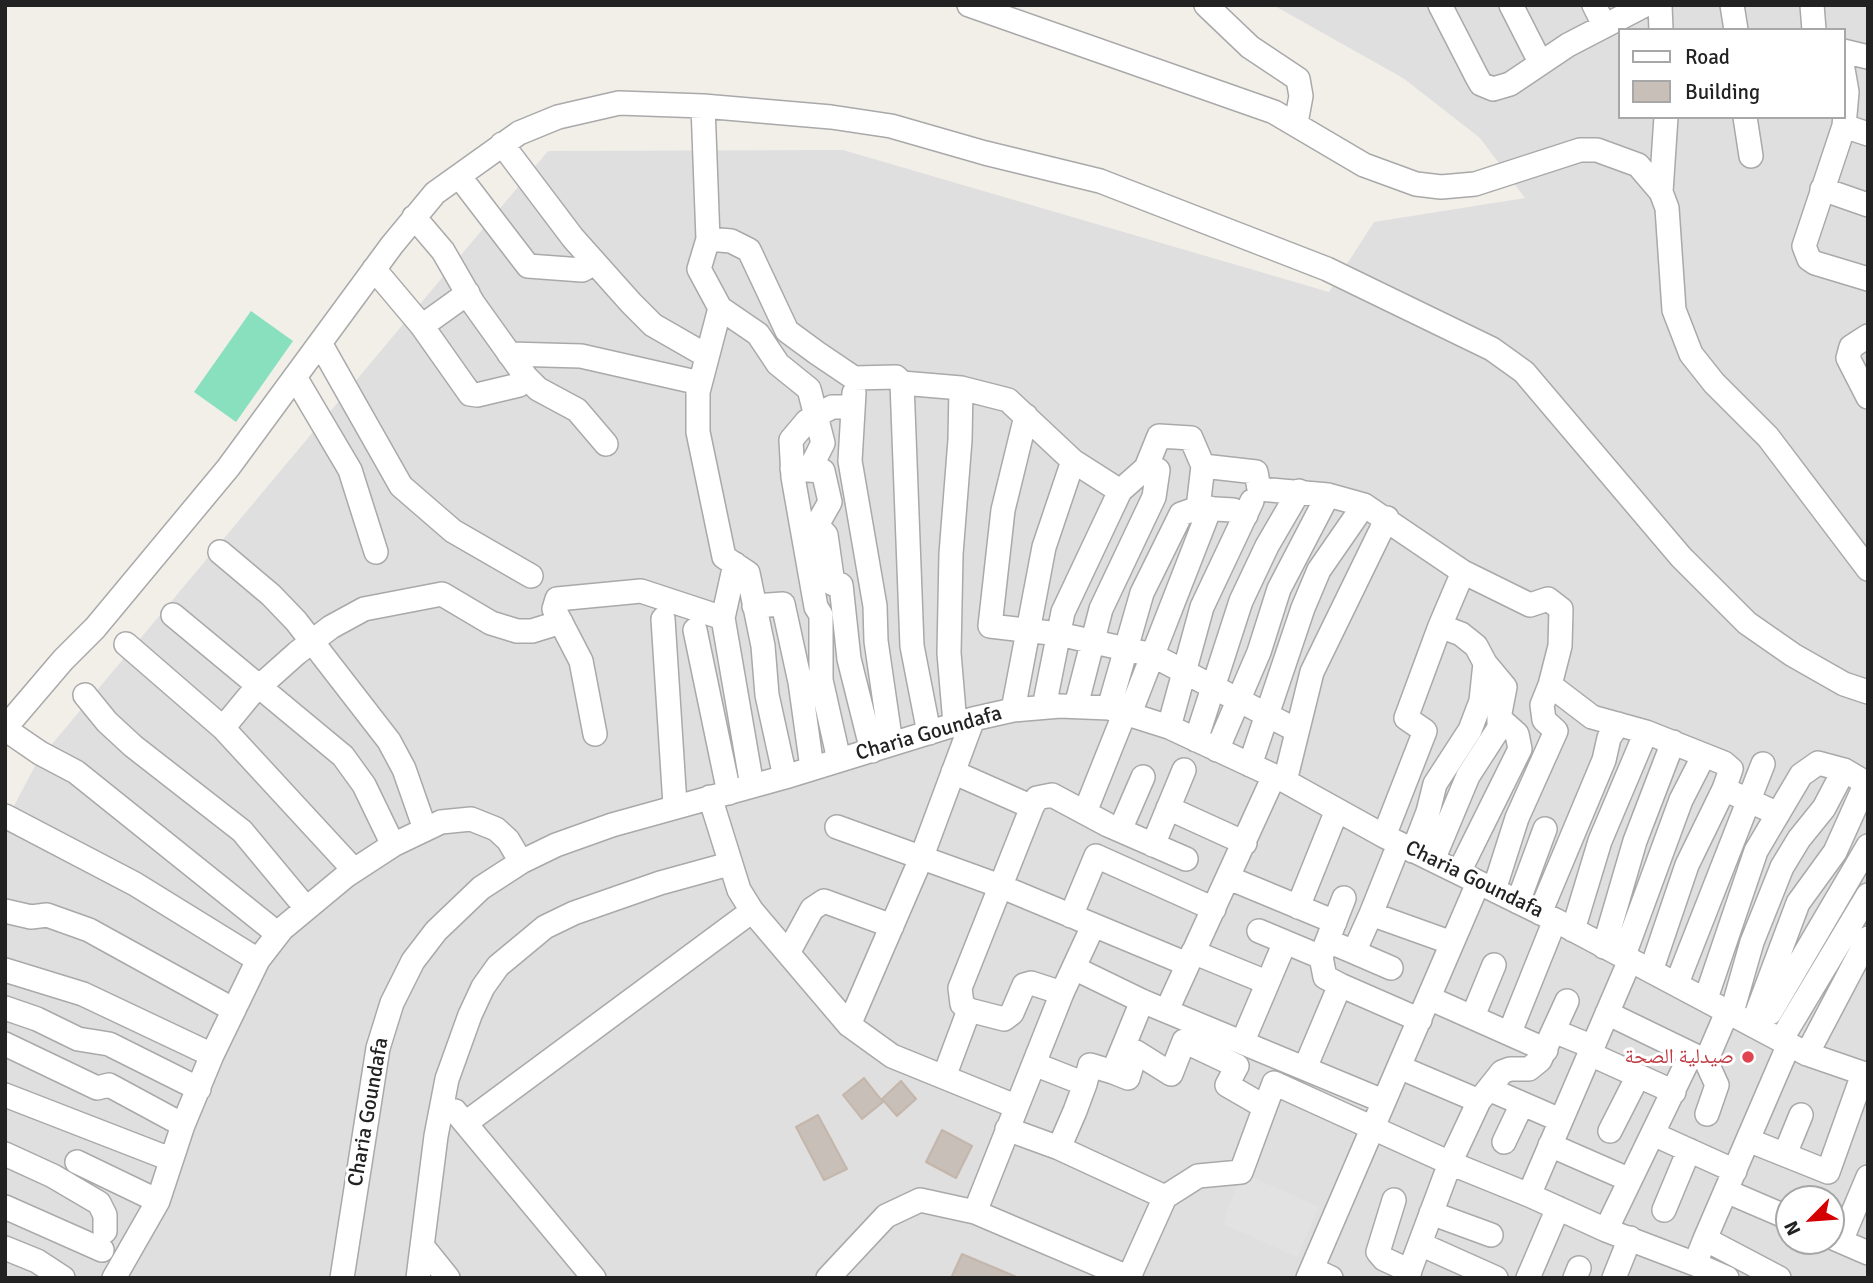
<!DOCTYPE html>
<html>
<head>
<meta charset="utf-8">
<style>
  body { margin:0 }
  #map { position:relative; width:1873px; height:1283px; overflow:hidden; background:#f2efe9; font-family:Signika,sans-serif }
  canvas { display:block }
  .frame { position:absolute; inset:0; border:7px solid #222; pointer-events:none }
  .legend { position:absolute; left:1618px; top:28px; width:228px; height:91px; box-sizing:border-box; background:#fff; border:2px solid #a7a7a7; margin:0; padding:9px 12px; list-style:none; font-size:21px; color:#222 }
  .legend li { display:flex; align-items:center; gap:14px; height:35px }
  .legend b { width:35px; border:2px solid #a7a7a7 }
  .north { position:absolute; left:1775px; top:1185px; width:70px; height:70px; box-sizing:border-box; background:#fff; border:2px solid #a7a7a7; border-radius:50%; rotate:245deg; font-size:19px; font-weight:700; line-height:28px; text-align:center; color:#222 }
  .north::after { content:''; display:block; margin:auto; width:24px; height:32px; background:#d40000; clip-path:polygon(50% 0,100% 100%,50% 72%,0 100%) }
</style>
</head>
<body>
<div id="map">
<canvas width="1873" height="1283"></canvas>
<div class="frame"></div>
<ul class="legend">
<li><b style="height:9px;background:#fff"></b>Road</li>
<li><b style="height:19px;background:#c7bfb8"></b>Building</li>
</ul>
<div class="north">N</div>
</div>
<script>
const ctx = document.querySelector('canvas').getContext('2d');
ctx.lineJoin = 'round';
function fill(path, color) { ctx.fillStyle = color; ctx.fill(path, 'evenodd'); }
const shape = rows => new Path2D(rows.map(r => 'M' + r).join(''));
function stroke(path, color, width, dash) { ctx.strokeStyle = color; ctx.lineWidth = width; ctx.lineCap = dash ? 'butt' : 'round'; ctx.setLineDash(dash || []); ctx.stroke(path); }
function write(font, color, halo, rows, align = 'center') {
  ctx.font = font + ' Signika,"Noto Naskh Arabic",sans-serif'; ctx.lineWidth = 6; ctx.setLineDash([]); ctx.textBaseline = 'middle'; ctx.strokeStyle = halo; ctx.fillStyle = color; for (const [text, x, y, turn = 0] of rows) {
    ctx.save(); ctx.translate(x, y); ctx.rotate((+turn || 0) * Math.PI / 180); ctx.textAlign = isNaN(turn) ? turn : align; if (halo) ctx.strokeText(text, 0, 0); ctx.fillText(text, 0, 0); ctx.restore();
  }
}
fill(shape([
  [1273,5,1868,5,1868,1278,5,1278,5,823,37,762,548,151,843,150,1329,292,1374,222,1525,198,1480,138,1403,78],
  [1619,30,1843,30,1843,117,1619,117],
  [1789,1199,1831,1199,1831,1241,1789,1241]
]), '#e0dfdf');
fill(shape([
  [251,311,293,341,236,422,194,392]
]), '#88e0be');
fill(shape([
  [1241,1172,1319,1207,1297,1257,1223,1224]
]), '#e2e2e2');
const building = shape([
  [864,1078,883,1102,862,1119,843,1095,864,1078],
  [901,1081,916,1099,897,1116,882,1099,901,1081],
  [818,1115,847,1169,824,1180,796,1127,818,1115],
  [942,1130,972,1146,956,1178,926,1162,942,1130],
  [962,1254,1019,1278,951,1278,962,1254]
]);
fill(building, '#c7bfb8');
stroke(building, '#c4b6ab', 2);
const minor = shape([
  [969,5,1274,112,1364,165,1416,184,1441,187,1475,184,1580,150,1597,150,1638,165,1661,192,1667,208,1674,310,1691,354,1714,383,1768,437,1868,569],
  [1206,5,1250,47,1298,79,1301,96,1296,123],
  [1440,5,1477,77,1481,84,1493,89,1510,84,1568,45,1645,5],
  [1511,5,1540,62],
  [1594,5,1604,25],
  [1660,5,1661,30],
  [1732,5,1736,30],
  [1812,5,1814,30],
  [1843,51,1868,57],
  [1843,69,1847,92,1844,126,1804,246,1809,259,1815,263,1868,279],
  [703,106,708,239,731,241,749,250,787,331,817,353,854,378,896,377,902,383,961,388,1008,400,1073,461,1120,491,1146,468,1159,436,1191,438,1203,466],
  [1745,117,1751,156],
  [1844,126,1868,134],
  [502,144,573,238,631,303,653,325,707,356],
  [459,176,528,266,582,270,595,263],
  [1822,189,1868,205],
  [1661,192,1666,117],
  [414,217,443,251,473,303,526,377,538,389,577,410,606,444],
  [708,239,699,269,720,308,758,334,778,364,809,389,823,443,810,469],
  [374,269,422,326,470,394,477,395,519,385],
  [720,308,698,392,698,432,724,557,748,573,763,646,767,695,785,777],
  [422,326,468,293],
  [1868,336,1851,347,1848,358,1868,397],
  [320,343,401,486,453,531,531,576],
  [509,354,581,356,700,383],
  [295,377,350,470,376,552],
  [902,383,912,646,929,733],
  [854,393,850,461,875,606,876,641,891,744],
  [1026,416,1003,510,990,626,1059,634,1152,655,1296,730],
  [792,469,823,471,830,502,817,525,826,535,833,584,841,585,849,659,872,751],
  [1198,508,1203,466,1256,472,1259,489,1328,495,1364,505,1463,572,1530,605,1548,599,1561,609,1560,646,1550,685,1592,717,1646,732,1724,763,1731,769,1724,789,1778,814],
  [220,552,271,595,296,621,389,741,404,769,425,829],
  [735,564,723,618,752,786],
  [754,606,783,604,800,682,812,768],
  [173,615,343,756,364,785,393,845],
  [663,619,675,805],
  [695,630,729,793],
  [126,644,223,728,354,870],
  [85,695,107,722,133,746,242,831,306,908],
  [1076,706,1101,609,1154,497,1158,470,1146,468],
  [1044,707,1063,612,1120,491],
  [1109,708,1142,593,1181,514,1198,508,1233,510,1246,515],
  [1013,710,1044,547,1073,461],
  [1130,713,1210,508],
  [955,724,949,653,951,554,960,440,961,388],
  [1169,727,1202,607,1252,501],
  [5,728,63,660,95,628,228,468,392,245,435,193,519,133,558,117,619,103,703,106,831,117,891,126,985,153,1100,181,1327,269,1492,349,1524,372,1681,557,1747,623,1793,655,1844,684,1868,692],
  [223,728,251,694,297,653,331,627,364,609,442,594,491,623,517,631,532,631,561,622],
  [5,729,40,753,76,772,278,934],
  [595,734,581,661,554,609,557,599,641,591,723,618],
  [1196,740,1241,601,1267,546,1299,491],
  [1217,750,1259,652,1279,589,1328,495],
  [839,760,821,680,821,615,816,607,793,477,791,440,807,421,832,407,853,407],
  [1250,765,1303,608,1319,570,1364,505],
  [1285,781,1312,672,1387,518],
  [710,797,739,890,752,911,849,1025,892,1056,1015,1106],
  [1032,807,1037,798,1052,795,1108,825,1186,859],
  [1168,808,1245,843],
  [1085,812,1125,712],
  [5,816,135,884,258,960],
  [837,827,1000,886,1187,964],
  [1120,830,1143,777],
  [1384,836,1425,731,1406,718,1440,626],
  [1153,845,1184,770],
  [1413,851,1428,812,1435,784,1470,730,1481,701,1485,663,1476,646,1461,634,1440,626,1463,572],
  [1433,860,1468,776,1499,728,1499,718],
  [1459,872,1520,749,1517,734,1499,718,1505,687,1485,663],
  [1229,878,1335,922],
  [1494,890,1517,818,1556,731,1544,720,1542,705,1550,685],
  [1518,902,1545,829],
  [1298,907,1337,810],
  [5,911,31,917,47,915,89,930,234,1010],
  [1540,913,1604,760,1609,738,1618,724],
  [1371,914,1399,844],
  [1071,916,1096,856,1214,909],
  [1573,930,1600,841,1646,732],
  [1259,931,1321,957],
  [1328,941,1354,952,1371,914,1452,943],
  [1604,947,1635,841,1673,742],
  [1193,952,1266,982],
  [1354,952,1391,968],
  [788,953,812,909,824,901,892,926],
  [1624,955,1681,800,1704,755],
  [1074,968,1142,1001,1383,1101],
  [5,970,83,994,212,1055],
  [1651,971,1687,865,1724,789],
  [1677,983,1763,764],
  [1340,985,1420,1020],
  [1429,998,1546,1050],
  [1706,998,1756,851,1801,775,1818,763,1844,770,1866,783,1835,852,1798,903,1753,1023],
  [5,1008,37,1019,78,1039,109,1044,199,1089],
  [969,1010,1004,1019,1012,1013,1024,985,1031,983,1062,993],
  [1167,1010,1274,776],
  [1732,1012,1752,942,1782,867,1799,839,1824,808,1844,770],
  [1607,1013,1706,1061,1717,1085,1707,1114],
  [1770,1013,1868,846],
  [1473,1016,1494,965],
  [849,1025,922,856,973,719],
  [1554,1031,1593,1047],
  [1510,1032,1555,920],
  [1781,1040,1868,895],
  [1243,1041,1285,942],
  [5,1044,97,1088,109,1085,183,1125],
  [1590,1054,1674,1092],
  [1807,1054,1868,938],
  [1706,1061,1728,1010],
  [1399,1067,1479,1101],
  [1305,1068,1340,985,1325,977,1321,957,1344,898],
  [1113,1072,1128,1078,1136,1052,1171,1074,1184,1041,1237,1066,1227,1085,1265,1107,1274,1083,1450,1163,1529,1195,1606,1230,1695,1264,1705,1239,1779,1278],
  [944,1077,969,1010,962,1004,960,988,1032,807,953,772],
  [1085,1084,1090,1065,1113,1072,1142,1001],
  [1491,1090,1560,1120],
  [5,1095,170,1159],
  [455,1111,594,1278],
  [467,1122,752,911],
  [1007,1129,1059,1148,1075,1111,1085,1084,1034,1064],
  [1610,1131,1638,1076],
  [1653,1134,1735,1171],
  [1748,1140,1828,1172,1863,1074],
  [1504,1142,1522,1104],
  [1550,1145,1630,1180],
  [1059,1148,1165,1197,1129,1277],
  [5,1154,53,1176,99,1203,105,1215,105,1231],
  [1785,1154,1801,1115],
  [77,1162,158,1201],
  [1726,1191,1789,1218],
  [1529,1195,1630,960],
  [1165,1197,1198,1176,1241,1172,1265,1107],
  [1394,1200,1378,1252,1384,1259,1410,1271],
  [5,1207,102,1250],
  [1664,1210,1689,1150],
  [975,1212,1062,993,1093,926],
  [1431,1213,1491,1235],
  [1606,1230,1691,1054],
  [1831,1237,1868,1253],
  [1705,1239,1789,1044],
  [1841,1241,1868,1177],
  [1420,1244,1496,1278],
  [423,1247,448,1278],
  [5,1248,37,1261,63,1278],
  [1695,1264,1727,1278],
  [1312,1269,1331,1278],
  [114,1278,158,1201,183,1125,212,1055,258,960,282,929,347,875,393,845,441,822,471,819,496,829,508,840,521,862],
  [342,1278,378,1048,392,1003,413,961,436,931,481,888,521,862,556,845,612,825,785,777,973,719,1013,710,1060,706,1109,708,1169,727,1285,781,1384,836,1555,920,1807,1054,1868,1075],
  [418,1278,436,1136,447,1079,470,1015,483,987,498,966,545,927,574,913,660,883,729,864],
  [828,1278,886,1216,920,1200,975,1212,1130,1278],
  [1308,1278,1478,883],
  [1407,1278,1450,1163,1479,1101,1502,1072,1510,1069,1529,1069,1540,1060,1567,1001],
  [1528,1278,1558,1208],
  [1575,1278,1579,1268],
  [1614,1278,1630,1238]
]);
stroke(minor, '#a9a9a9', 26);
stroke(minor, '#fff', 23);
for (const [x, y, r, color] of [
  [1748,1057,7,"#e0444e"]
]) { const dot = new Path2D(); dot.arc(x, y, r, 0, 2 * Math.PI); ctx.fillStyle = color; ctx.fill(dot); stroke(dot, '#fff', 2.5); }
write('21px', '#222', '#fff', [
  ["Charia Goundafa",929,734,-16],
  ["Charia Goundafa",1474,880,26],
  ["Charia Goundafa",369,1112,-80]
]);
write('21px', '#be3a42', '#fff', [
  ["صيدلية الصحة",1734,1057]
], 'right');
</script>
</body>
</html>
